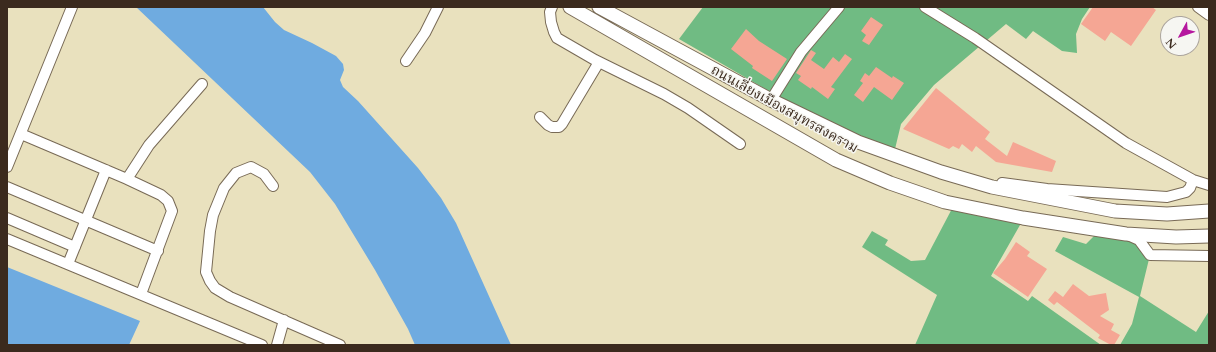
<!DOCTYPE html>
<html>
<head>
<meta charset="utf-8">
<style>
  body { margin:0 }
  #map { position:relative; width:1216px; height:352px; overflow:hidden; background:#e9e1be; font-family:Cardo,serif }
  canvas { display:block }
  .frame { position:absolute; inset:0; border:8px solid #3b2a1e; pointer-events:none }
  .north { position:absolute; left:1160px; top:16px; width:40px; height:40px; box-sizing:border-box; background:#f6f6f2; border:1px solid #aba49d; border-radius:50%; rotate:230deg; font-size:11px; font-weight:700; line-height:16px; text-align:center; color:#3b2a1e }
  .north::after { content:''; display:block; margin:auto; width:14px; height:18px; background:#b5179e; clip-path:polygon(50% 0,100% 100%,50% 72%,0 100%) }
</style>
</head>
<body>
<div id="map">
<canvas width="1216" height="352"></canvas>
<div class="frame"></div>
<div class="north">N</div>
</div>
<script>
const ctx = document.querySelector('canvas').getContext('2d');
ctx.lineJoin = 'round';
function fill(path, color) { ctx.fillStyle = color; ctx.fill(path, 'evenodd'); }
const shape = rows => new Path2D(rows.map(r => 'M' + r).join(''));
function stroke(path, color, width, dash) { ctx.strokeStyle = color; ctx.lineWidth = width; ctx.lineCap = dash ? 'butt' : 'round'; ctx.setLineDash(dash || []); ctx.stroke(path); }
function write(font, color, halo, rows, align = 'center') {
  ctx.font = font + ' Cardo,"Noto Serif Thai",serif'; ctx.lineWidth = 3; ctx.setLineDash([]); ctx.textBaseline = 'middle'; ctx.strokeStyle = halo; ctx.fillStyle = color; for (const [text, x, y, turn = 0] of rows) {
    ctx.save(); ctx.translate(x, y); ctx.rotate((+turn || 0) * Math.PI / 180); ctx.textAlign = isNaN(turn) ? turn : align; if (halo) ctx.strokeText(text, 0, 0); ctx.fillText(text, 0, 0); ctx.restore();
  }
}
fill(shape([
  [703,7,1090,7,1082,19,1076,34,1077,53,1062,51,1033,31,1026,39,1006,24,934,85,901,124,895,149,860,136,781,98,679,39],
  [955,203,1126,234,1150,255,1140,296,1196,332,1209,311,1209,345,1120,345,1132,324,1139,297,1055,251,1063,237,1086,244,1099,231,1024,218,991,276,1028,301,1032,296,1101,345,915,345,937,295,862,247,872,231,888,240,885,245,911,261,925,260]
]), '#70bb83');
fill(shape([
  [136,7,263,7,275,22,284,30,312,43,336,56,343,64,344,70,340,80,343,87,358,101,418,168,441,198,456,223,511,345,415,345,408,329,375,270,335,204,310,172],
  [7,267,140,321,129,345,7,345]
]), '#6fabe0');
fill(shape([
  [1093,7,1152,7,1156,10,1131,46,1111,32,1105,41,1081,24],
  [871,17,883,25,869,45,862,41,866,35,861,31],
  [746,29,759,41,787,59,772,81,752,68,753,66,731,49],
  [811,50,816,53,811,60,824,69,833,57,839,62,845,54,852,59,831,87,835,89,828,99,812,87,811,89,798,80,801,76,796,73],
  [876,67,892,78,893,76,904,83,892,100,874,87,863,102,854,95,863,83,860,81,865,73,869,76],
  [936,88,990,132,985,139,1007,156,1013,142,1056,161,1052,172,996,162,976,146,972,152,962,144,959,149,953,146,949,149,903,129],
  [1016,242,1030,252,1027,256,1047,269,1028,297,993,273,1005,259],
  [1073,284,1089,296,1106,293,1109,310,1100,316,1114,324,1111,330,1120,335,1114,345,1111,345,1098,338,1100,335,1057,302,1054,305,1048,300,1055,291,1063,297]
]), '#f5a694');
const minor = shape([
  [552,7,550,12,551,22,554,32,557,38,595,60,664,94,688,108,740,144],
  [925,7,975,38,1126,143,1193,180,1209,185],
  [1198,7,1209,15],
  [406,61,425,33,438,7],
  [771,100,801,52,839,7],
  [540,117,548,125,552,127,559,127,562,124,599,62],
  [21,134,127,179,161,195,168,201,172,211,141,294],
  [7,167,72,7],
  [127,179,149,145,202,84],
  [1002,183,1047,189,1167,197,1186,192,1190,188,1193,180],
  [273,186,264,174,251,167,236,173,224,188,213,215,210,231,206,272,210,281,215,288,230,297,340,345],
  [7,187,158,251],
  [7,218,75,247],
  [1130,236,1139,240,1150,255,1209,256],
  [7,239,262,345],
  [68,264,106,170],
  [277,345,284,320]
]);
const major = shape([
  [570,7,836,160,890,183,945,202,1023,218,1126,234,1176,237,1209,236],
  [599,7,771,100,858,142,941,172,992,187,1115,211,1167,214,1209,211]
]);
stroke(minor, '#786a56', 12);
stroke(major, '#786a56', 15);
stroke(minor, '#fff', 10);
stroke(major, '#fff', 13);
write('14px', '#3b2a1e', '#f6f6f2', [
  ["ถนนเลี่ยงเมืองสมุทรสงคราม",784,110,29]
]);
</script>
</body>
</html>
